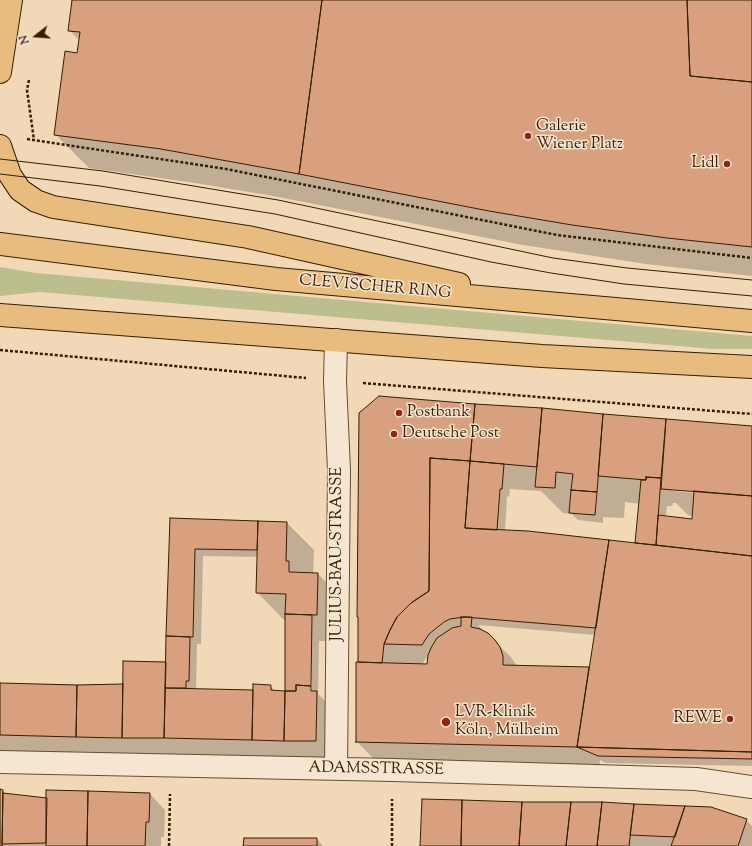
<!DOCTYPE html>
<html>
<head>
<meta charset="utf-8">
<style>
  body { margin:0 }
  #map { position:relative; width:752px; height:846px; overflow:hidden; background:#f1d9b8; font-family:"Sorts Mill Goudy",serif }
  canvas { display:block }
  .north { position:absolute; left:16px; top:16px; width:40px; height:40px; -webkit-text-stroke:3px #f6e6d1; paint-order:stroke; rotate:253deg; font-size:11px; font-weight:700; line-height:16px; text-align:center; color:#361e02 }
  .north::after { content:''; display:block; margin:auto; width:14px; height:18px; background:#361e02; clip-path:polygon(50% 0,100% 100%,50% 72%,0 100%) }
</style>
</head>
<body>
<div id="map">
<canvas width="752" height="846"></canvas>
<div class="north">N</div>
</div>
<script>
const ctx = document.querySelector('canvas').getContext('2d');
ctx.lineJoin = 'round';
function fill(path, color) { ctx.fillStyle = color; ctx.fill(path, 'evenodd'); }
const shape = rows => new Path2D(rows.map(r => 'M' + r).join(''));
function stroke(path, color, width, dash) { ctx.strokeStyle = color; ctx.lineWidth = width; ctx.lineCap = dash ? 'butt' : 'round'; ctx.setLineDash(dash || []); ctx.stroke(path); }
function write(font, color, halo, rows, align = 'center') {
  ctx.font = font + ' "Sorts Mill Goudy",serif'; ctx.lineWidth = 3; ctx.setLineDash([]); ctx.textBaseline = 'middle'; ctx.strokeStyle = halo; ctx.fillStyle = color; for (const [text, x, y, turn = 0] of rows) {
    ctx.save(); ctx.translate(x, y); ctx.rotate((+turn || 0) * Math.PI / 180); ctx.textAlign = isNaN(turn) ? turn : align; if (halo) ctx.strokeText(text, 0, 0); ctx.fillText(text, 0, 0); ctx.restore();
  }
}
fill(shape([
  [0,267,36,273,752,336,752,349,714,349,40,292,0,296]
]), '#bcbf8d');
fill(shape([
  [73,0,752,0,752,276,646,264,523,245,273,196,195,183,89,168,55,134,78,54,79,40,69,30],
  [475,405,752,427,752,766,606,763,600,760,599,769,379,764,357,742,361,663,359,662],
  [510,489,541,491,563,513,572,514,578,520,603,523,603,517,624,518,625,502,640,504,636,544,505,531,507,496,509,497],
  [671,489,695,491,695,493,673,491],
  [673,503,676,503,689,516,693,516,693,520,666,517,667,506,672,506],
  [478,625,596,635,590,669,589,668,518,667,510,656],
  [429,653,428,665,422,665],
  [171,519,287,523,314,550,313,574,318,574,345,601,344,641,319,641,318,694,338,714,338,763,0,756,0,684,122,685,167,664],
  [203,556,258,557,257,592,284,620,286,620,286,692,276,692,270,686,254,691,196,689,197,644,201,644],
  [310,638,312,640,312,691,310,691],
  [0,791,3,791,7,795,47,799,150,794,165,810,164,837,161,837,161,846,0,846],
  [746,820,752,826,752,846,421,846],
  [317,839,323,846,244,846]
]), '#0003');
const building = shape([
  [72,0,322,0,299,174,161,149,54,135,65,51,77,53,80,32,68,31,72,0],
  [322,0,687,0,690,76,752,82,752,247,667,238,572,225,489,211,299,174,322,0],
  [687,0,752,0,752,82,690,76,687,0],
  [379,396,475,404,470,461,430,458,429,591,411,603,397,617,390,630,384,644,382,663,358,662,358,617,357,617,359,413,379,396],
  [475,404,542,408,537,467,470,461,475,404],
  [542,408,603,414,597,492,571,490,573,474,556,472,555,488,535,487,542,408],
  [603,414,666,419,661,478,646,477,646,480,598,476,603,414],
  [666,419,752,426,752,496,661,489,666,419],
  [430,458,470,461,465,528,528,531,609,540,596,628,464,617,450,619,444,622,429,634,422,645,384,644,390,630,397,617,411,603,429,591,430,458],
  [470,461,504,464,502,489,500,489,497,530,465,528,470,461],
  [646,477,661,478,656,545,635,543,641,480,646,480,646,477],
  [571,490,597,492,595,515,569,513,571,490],
  [694,491,752,496,752,556,656,545,658,515,692,519,694,491],
  [170,518,258,521,257,550,195,549,193,637,166,636,170,518],
  [258,521,287,522,286,561,289,561,289,572,318,573,317,615,285,614,286,594,256,593,258,521],
  [609,540,752,556,752,752,577,747,609,540],
  [285,614,312,615,311,686,296,685,296,691,285,691,285,614],
  [461,617,472,617,471,627,480,629,488,633,495,640,500,647,503,656,503,665,589,667,577,747,355,742,356,742,356,662,427,664,428,655,432,646,437,638,452,628,461,626,461,617],
  [166,636,190,637,189,681,186,681,186,688,165,688,166,636],
  [123,661,166,662,164,738,122,738,123,661],
  [0,683,77,685,76,737,0,735,0,683],
  [123,684,122,738,76,737,77,685,123,684],
  [253,684,271,685,271,690,285,691,284,741,252,740,253,684],
  [296,685,311,686,311,691,317,691,316,741,284,741,285,691,296,691,296,685],
  [165,688,253,690,252,740,164,738,165,688],
  [577,747,752,752,752,759,598,756,577,747],
  [0,789,3,790,2,846,0,846,0,789],
  [46,790,88,791,87,846,46,846,46,790],
  [88,791,150,793,149,822,146,822,145,846,87,846,88,791],
  [3,793,47,798,46,843,2,844,3,793],
  [422,799,462,800,461,846,420,846,422,799],
  [462,800,522,802,519,846,461,846,462,800],
  [522,802,571,802,566,846,519,846,522,802],
  [571,802,602,802,597,846,566,846,571,802],
  [602,802,634,804,629,846,597,846,602,802],
  [634,804,685,806,675,837,630,835,634,804],
  [685,806,711,807,747,819,738,846,671,846,685,806],
  [244,838,317,838,317,846,243,846,244,838]
]);
fill(building, '#d9a07f');
stroke(building, '#361e02', 1);
const street = shape([
  [336,340,335,381,339,470,336,769],
  [0,762,393,770,696,779,752,787]
]);
const primary = shape([
  [0,72,11,0],
  [0,146,10,175,20,190,36,201,53,207,248,237,459,284],
  [0,244,276,279,752,321],
  [0,315,542,356,752,367]
]);
stroke(street, '#654d30', 24);
stroke(primary, '#361e02', 24);
stroke(shape([
  [29,80,27,90,34,140],
  [27,139,226,169,557,235,752,258],
  [0,350,306,378],
  [363,383,752,414],
  [169,846,170,794],
  [392,846,392,799]
]), '#361e02', 2.5, [3, 2]);
stroke(street, '#f6e6d1', 22);
stroke(primary, '#e8bc7c', 22);
stroke(shape([
  [0,159,103,171,278,200,553,258,627,268,752,280],
  [0,174,100,186,275,214,491,262,551,273,624,284,752,296]
]), '#361e02', 1);
for (const [x, y, r, color] of [
  [528,136,4,"#8f2418"],
  [727,164,4,"#8f2418"],
  [399,413,4,"#8f2418"],
  [394,434,4,"#8f2418"],
  [730,719,4,"#8f2418"],
  [446,722,5,"#8f2418"]
]) { const dot = new Path2D(); dot.arc(x, y, r, 0, 2 * Math.PI); ctx.fillStyle = color; ctx.fill(dot); stroke(dot, '#f6e6d1', 1.5); }
write('16px', '#361e02', '#f6e6d1', [
  ["Galerie",536,127],
  ["Wiener Platz",536,145],
  ["Lidl",719,164,"right"],
  ["Postbank",407,413],
  ["Deutsche Post",402,434],
  ["LVR-Klinik",455,713],
  ["Köln, Mülheim",455,731],
  ["REWE",722,719,"right"]
], 'left');
write('16px', '#361e02', '#f6e6d1', [
  ["CLEVISCHER RING",375,288,5],
  ["JULIUS-BAU-STRASSE",338,554,-90],
  ["ADAMSSTRASSE",376,770,1]
]);
</script>
</body>
</html>
